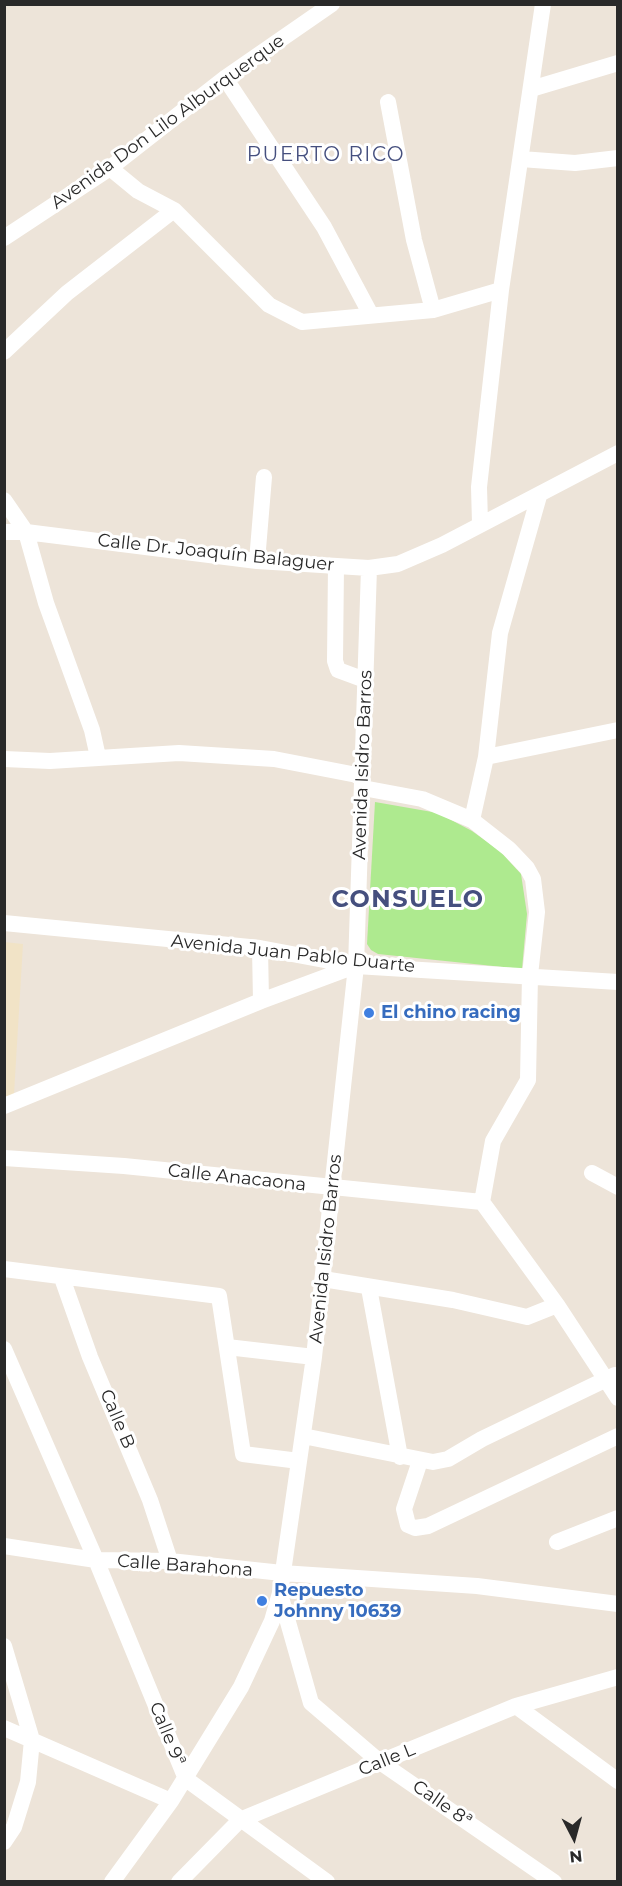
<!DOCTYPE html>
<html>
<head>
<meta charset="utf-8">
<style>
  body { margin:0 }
  #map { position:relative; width:622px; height:1886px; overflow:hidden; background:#ede4d9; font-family:Montserrat,sans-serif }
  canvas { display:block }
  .frame { position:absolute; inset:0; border:6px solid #292929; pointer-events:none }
  .north { position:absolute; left:544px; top:1808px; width:60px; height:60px; -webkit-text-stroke:4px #fff; paint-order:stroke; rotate:174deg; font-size:16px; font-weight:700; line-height:24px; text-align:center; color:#292929 }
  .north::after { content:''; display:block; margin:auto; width:21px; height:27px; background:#292929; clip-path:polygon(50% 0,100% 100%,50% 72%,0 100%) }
</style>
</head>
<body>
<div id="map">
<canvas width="622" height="1886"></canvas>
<div class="frame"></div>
<div class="north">N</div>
</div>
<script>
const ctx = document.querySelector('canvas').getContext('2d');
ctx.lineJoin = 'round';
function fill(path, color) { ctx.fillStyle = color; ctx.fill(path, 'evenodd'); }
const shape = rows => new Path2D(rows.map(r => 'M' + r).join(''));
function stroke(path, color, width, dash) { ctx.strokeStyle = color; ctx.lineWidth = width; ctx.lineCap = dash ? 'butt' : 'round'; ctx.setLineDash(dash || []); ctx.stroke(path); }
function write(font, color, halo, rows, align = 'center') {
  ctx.font = font + ' Montserrat,sans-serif'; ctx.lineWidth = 6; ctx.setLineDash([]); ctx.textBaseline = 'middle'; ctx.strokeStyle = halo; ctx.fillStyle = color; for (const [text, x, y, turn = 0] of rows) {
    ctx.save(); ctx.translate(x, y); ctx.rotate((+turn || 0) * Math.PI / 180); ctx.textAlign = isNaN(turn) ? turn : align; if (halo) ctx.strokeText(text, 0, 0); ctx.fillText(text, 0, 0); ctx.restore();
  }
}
fill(shape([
  [4,942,23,944,14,1094,4,1098]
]), '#f1e3c6');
fill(shape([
  [375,802,438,813,472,831,500,851,521,874,527,914,522,969,378,954,371,950,367,944]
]), '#aeea8f');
stroke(shape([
  [225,78,324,227,371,315],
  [531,89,618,63],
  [388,102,414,240,433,310],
  [521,159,575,163,618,158],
  [110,168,138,191,174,210,269,305,302,322,433,310,501,290],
  [4,238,110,168,225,78,332,4],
  [4,352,67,293,174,210],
  [4,500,26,532,46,603,92,730,98,757],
  [480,523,479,487,501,290,543,4],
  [4,532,26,532,257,561,369,568,398,564,442,545,618,453],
  [257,561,264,477],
  [336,566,335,661,338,670,365,680],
  [486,757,618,730],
  [4,759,50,761,179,753,274,759,362,776],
  [363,788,422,799,472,820,509,849,527,868,533,879,537,912,530,975,528,1080,493,1141,482,1202],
  [472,820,486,757,500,633,539,496],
  [4,923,260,948,356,966,618,982],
  [260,948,261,1001],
  [4,1106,261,1001,355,966],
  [4,1158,124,1166,482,1202,557,1305,618,1398],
  [592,1173,618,1187],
  [4,1269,219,1296,243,1454,299,1461],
  [62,1278,90,1357,150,1500,170,1561],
  [323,1279,453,1300,527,1317,557,1305],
  [369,1288,400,1457],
  [227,1347,314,1357],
  [4,1349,96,1560,186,1779,327,1882],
  [303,1436,433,1462,448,1459,482,1439,615,1375],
  [420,1461,404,1509,408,1525,415,1528,428,1526,618,1436],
  [557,1542,618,1518],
  [4,1546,96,1560,170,1561,282,1573,477,1586,618,1604],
  [280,1594,311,1703,380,1762,554,1882],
  [4,1646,32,1740,28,1782,14,1827,4,1842],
  [516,1706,618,1781],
  [4,1728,171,1801],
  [112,1882,171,1801,241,1687,272,1621,280,1593,314,1357,356,966,369,568],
  [179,1882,240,1820,516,1706,618,1677]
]), '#fff', 16);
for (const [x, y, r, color] of [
  [369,1013,6,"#3f7fe0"],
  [262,1601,6,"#3f7fe0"]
]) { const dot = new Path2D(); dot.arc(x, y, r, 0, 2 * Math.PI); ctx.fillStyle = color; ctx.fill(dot); stroke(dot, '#fff', 2); }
write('18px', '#292929', '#fff', [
  ["Avenida Don Lilo Alburquerque",168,122,-36],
  ["Calle Dr. Joaquín Balaguer",216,553,6],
  ["Avenida Isidro Barros",363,765,-88],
  ["Avenida Juan Pablo Duarte",293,954,6],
  ["Calle Anacaona",237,1178,6],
  ["Avenida Isidro Barros",326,1249,-84],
  ["Calle B",117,1419,67],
  ["Calle Barahona",185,1566,4],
  ["Calle 9ª",167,1734,68],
  ["Calle L",387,1760,-22],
  ["Calle 8ª",442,1804,35]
]);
write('bold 18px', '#366cbe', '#fff', [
  ["El chino racing",381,1013],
  ["Repuesto",274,1591],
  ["Johnny 10639",274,1612]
], 'left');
ctx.letterSpacing = '1.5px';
write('20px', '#454f7e', '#fff', [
  ["PUERTO RICO",326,155]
]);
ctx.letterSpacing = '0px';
ctx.letterSpacing = '1.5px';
write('bold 24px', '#454f7e', '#fff', [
  ["CONSUELO",408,900]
]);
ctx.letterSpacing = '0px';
</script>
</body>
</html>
